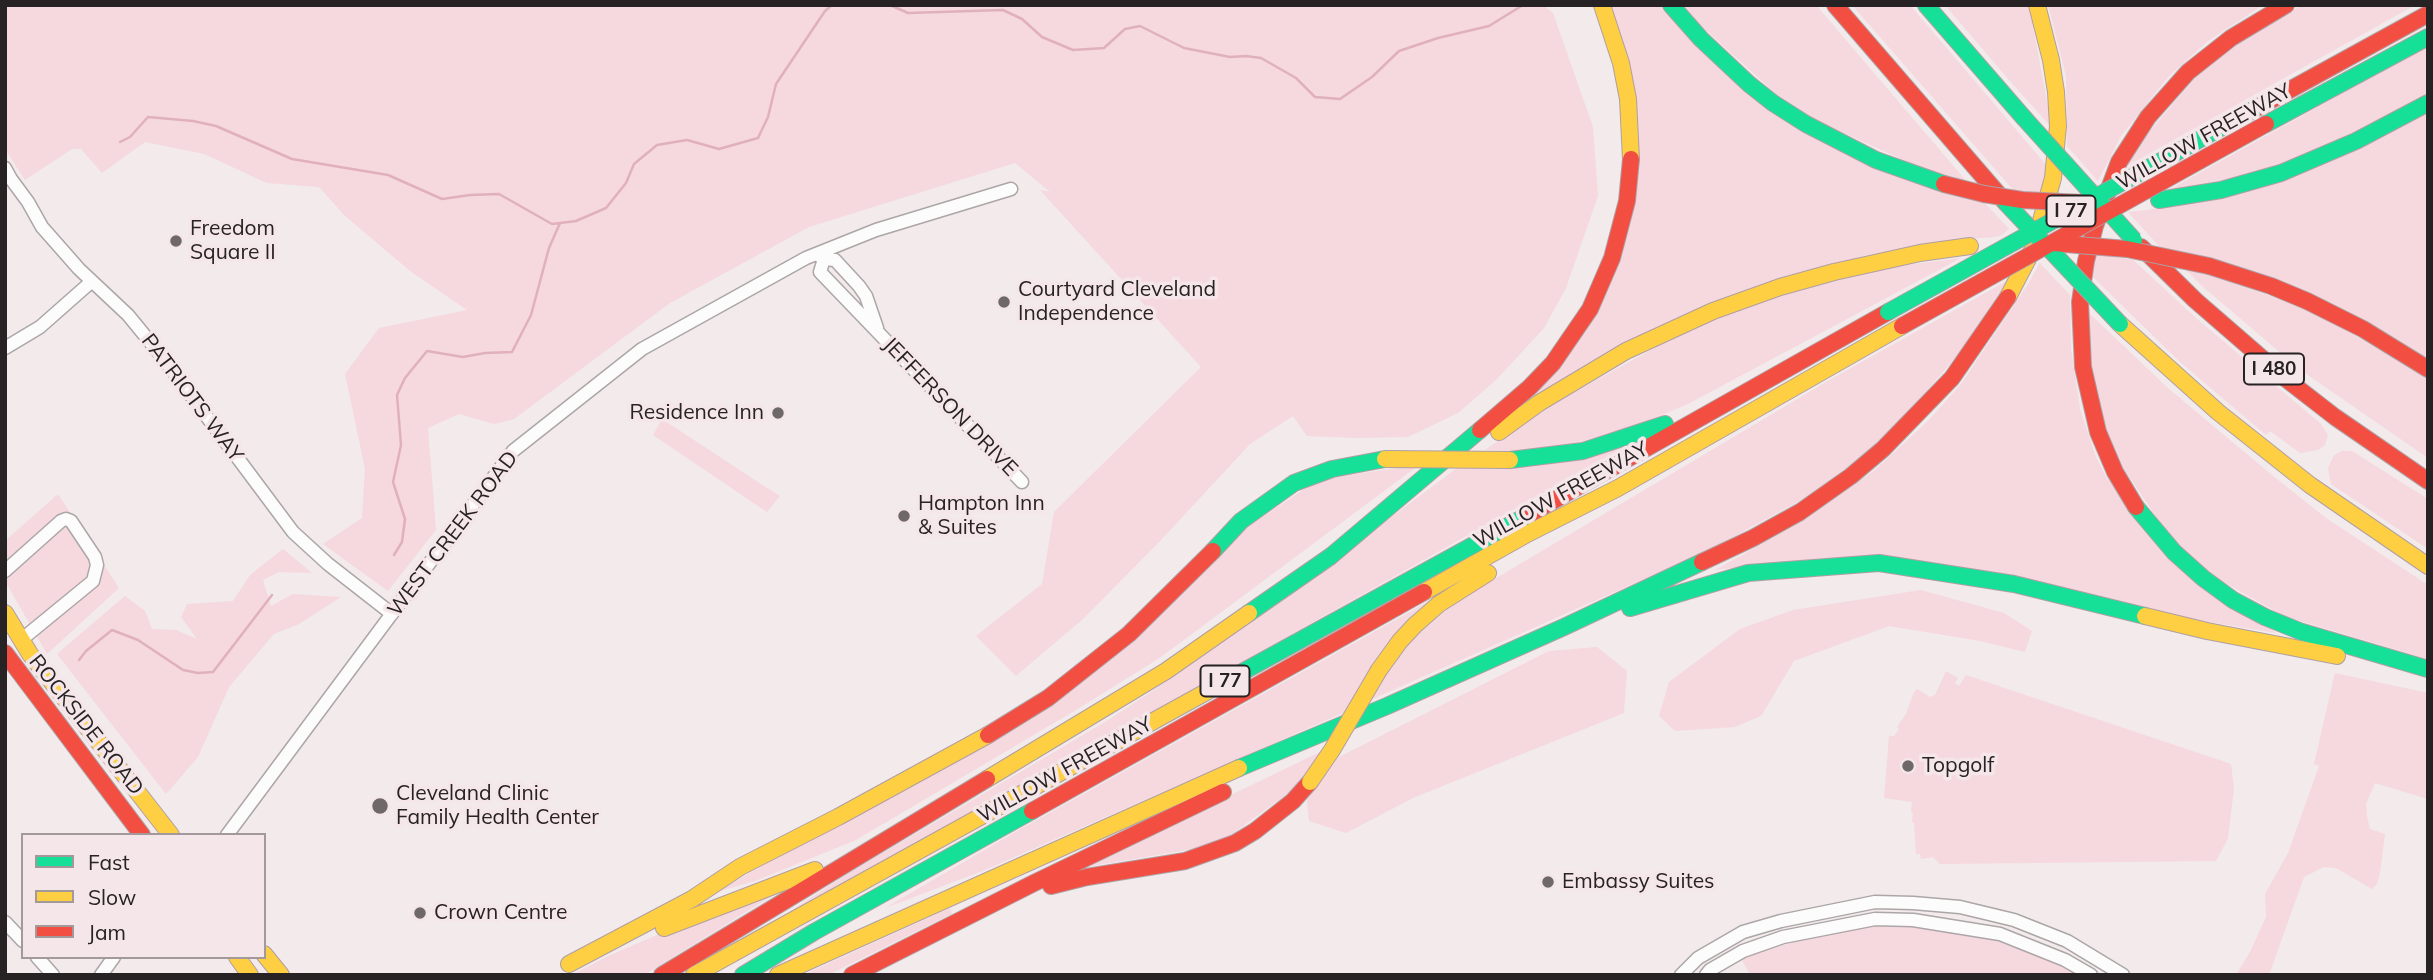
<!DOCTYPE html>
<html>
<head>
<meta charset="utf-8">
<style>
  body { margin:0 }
  #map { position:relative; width:2433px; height:980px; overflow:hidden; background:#f2eaeb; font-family:Mulish,sans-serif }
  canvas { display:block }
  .frame { position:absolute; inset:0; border:7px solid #272223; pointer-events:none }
  .legend { position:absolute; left:21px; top:833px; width:245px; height:126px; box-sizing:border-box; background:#f5e6e9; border:2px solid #a3989a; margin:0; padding:9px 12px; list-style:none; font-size:21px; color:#272223 }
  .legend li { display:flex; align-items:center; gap:14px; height:35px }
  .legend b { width:35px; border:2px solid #a3989a }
</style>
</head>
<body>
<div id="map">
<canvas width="2433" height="980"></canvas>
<div class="frame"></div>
<ul class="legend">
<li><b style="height:9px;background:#16e098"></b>Fast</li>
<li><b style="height:9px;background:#ffcf43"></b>Slow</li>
<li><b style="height:9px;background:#f24e42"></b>Jam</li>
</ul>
</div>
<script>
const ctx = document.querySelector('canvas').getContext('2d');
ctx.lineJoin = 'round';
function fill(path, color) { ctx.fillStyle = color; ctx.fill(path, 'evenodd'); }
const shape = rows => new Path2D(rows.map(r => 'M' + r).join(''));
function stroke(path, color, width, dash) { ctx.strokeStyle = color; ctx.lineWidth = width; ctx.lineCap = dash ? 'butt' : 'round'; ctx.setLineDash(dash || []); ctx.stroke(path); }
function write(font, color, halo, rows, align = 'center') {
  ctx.font = font + ' Mulish,sans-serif'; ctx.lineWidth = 7; ctx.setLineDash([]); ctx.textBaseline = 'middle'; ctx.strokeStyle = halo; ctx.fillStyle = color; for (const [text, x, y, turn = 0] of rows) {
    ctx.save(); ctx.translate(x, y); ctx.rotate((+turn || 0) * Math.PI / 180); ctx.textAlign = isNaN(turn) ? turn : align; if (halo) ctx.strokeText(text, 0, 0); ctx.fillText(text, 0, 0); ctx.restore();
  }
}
fill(shape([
  [5,5,1543,5,1553,13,1593,127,1598,196,1566,288,1544,328,1497,379,1458,413,1408,437,1356,438,1307,436,1293,416,1250,444,1162,539,1083,619,1016,676,976,636,1042,584,1054,512,1201,367,1040,190,1050,192,1015,163,809,227,670,303,514,419,494,424,459,414,428,428,436,530,388,591,323,544,362,518,365,469,345,374,379,328,467,310,410,271,344,215,319,187,267,183,204,154,145,142,102,173,81,149,72,149,25,180,5,149],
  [1610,5,1660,5,1738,86,1982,200,2009,229,2002,235,1995,237,1965,239,1862,256,1534,394,1633,213],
  [1678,5,1816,5,1968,183,1941,177,1795,111],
  [1852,5,1910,5,2047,166,2041,195,2015,192],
  [1945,5,2029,5,2052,128,2010,81],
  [2048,5,2263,5,2208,41,2169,76,2121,136,2098,181,2067,146,2066,76],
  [2302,5,2415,5,2127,166,2142,140,2202,70,2258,30],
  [2428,46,2428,95,2284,167,2165,192],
  [2428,111,2428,359,2159,246,2128,212,2173,207],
  [2096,253,2133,260,2196,318,2321,424,2328,435,2325,445,2318,450,2300,453,2270,431,2266,435,2180,362,2092,276],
  [1961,258,1688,404,1645,422,1547,452,1485,450,1540,411,1711,317,1866,270],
  [2040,263,2070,295,2071,349,2080,409,2096,457,2107,479,2276,633,1822,558,1715,570,1796,525,1875,470,1929,420,1961,384,2028,284],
  [2181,265,2313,311,2428,378,2428,458,2302,371,2202,286],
  [2010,279,1963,349,1894,428,1818,491,1705,552,1368,701,1399,650,1456,602,1826,382],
  [2090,314,2169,389,2273,476,2326,518,2428,585,2428,659,2284,616,2213,576,2169,536,2116,457,2092,388],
  [662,419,764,486,780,496,767,512,653,435],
  [1623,448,1356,598,760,931,849,873,1105,722,1154,690,1251,622,1461,465],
  [2342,451,2352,451,2428,499,2428,549,2331,484,2328,468,2334,455],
  [1419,465,1200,628,1158,659,1081,707,856,840,755,881,716,892,1027,718,1238,533,1320,479],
  [58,494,119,588,47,654,5,581,5,541],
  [283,549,312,573,279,572,263,580,271,606,293,594,341,597,299,624,274,634,229,687,198,757,166,794,57,654,125,596,145,611,152,629,176,630,197,639,181,617,187,604,233,601,250,575],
  [1449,590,1345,712,985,870,885,908,1017,831],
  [1921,590,2004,613,2032,631,2025,652,1980,641,1889,626,1794,661,1761,716,1735,727,1675,731,1659,716,1669,682,1740,629,1793,610],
  [1597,647,1627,671,1624,713,1413,798,1346,833,1309,821,1307,800,1339,757,1549,651],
  [1946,671,1958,678,1955,683,1959,686,1966,675,2231,764,2234,788,2228,838,2216,861,1940,864,1933,857,1921,859,1920,854,1916,854,1914,823,1912,822,1913,812,1911,812,1912,802,1884,798,1889,736,1894,736,1899,729,1897,727,1906,714,1914,692,1917,689,1930,697,1935,695],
  [2335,673,2428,693,2428,799,2375,783,2366,804,2367,817,2370,829,2385,834,2380,873,2377,884,2372,889,2336,868,2324,867,2304,877,2269,975,2236,975,2250,952,2266,917,2265,894,2288,853,2319,766,2314,764],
  [1322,751,1294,789,1217,845,1080,868],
  [785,888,644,975,572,975,608,956,713,911],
  [950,908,952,914,828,975,803,975],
  [1871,923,1902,924,1972,932,2070,967,2082,975,1750,975,1741,958,1825,933]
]), '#f6d8df');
stroke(shape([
  [890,5,908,13,1003,10,1022,19,1042,37,1073,50,1104,48,1125,29,1140,26,1184,48,1230,57,1246,56,1261,58,1296,78,1315,97,1340,99,1372,77,1399,51,1438,38,1489,26,1523,5],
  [120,142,130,137,148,117,193,121,216,126,292,159,388,175,442,199,470,195,499,194,552,224,576,221,606,208,626,183,634,164,657,145,687,140,719,149,758,138,768,117,776,84,825,11,832,5],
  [394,555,402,542,405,519,393,482,401,445,397,395,405,378,427,351,463,357,485,353,512,352,531,315,549,248,560,223],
  [79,660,86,651,112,630,138,640,183,670,198,673,213,672,272,595]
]), '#e0b1bd', 2.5);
const street = shape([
  [5,168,11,179,28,202,42,227,79,269,128,315,160,354,293,532,328,564,392,614],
  [818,255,824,259,835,260,859,286,866,296,877,328],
  [824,259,820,272,1022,482],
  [5,348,40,327,91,282],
  [5,571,61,521,66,519,71,521,95,557,97,565,93,581,21,640],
  [227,835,513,451,642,349,806,258,876,230,1011,189],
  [5,922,23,941],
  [37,957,53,975],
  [101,975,114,957],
  [1681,975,1698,958,1743,932,1781,921,1875,902,1913,903,1960,907,2014,920,2067,941,2123,975],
  [1706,975,1710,970,1743,951,1783,937,1875,919,1913,920,2000,934,2065,960,2091,975]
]);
const fast = shape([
  [1671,5,1701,39,1749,84,1773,103,1806,124,1876,160,1944,184],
  [1926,5,2024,118],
  [2266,124,2428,37],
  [2159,200,2221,190,2281,173,2356,141,2428,103],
  [1510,460,1583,451,1665,424],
  [2136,507,2174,552,2203,578,2233,600,2265,617,2302,632,2428,669],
  [1213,551,1241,521,1294,483,1332,469,1385,459],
  [1630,608,1748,573,1879,563,2014,584,2145,616],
  [1249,613,1331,556,1480,430],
  [1226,681,1528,515],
  [1239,768,1387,706,1564,627,1702,562],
  [743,975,814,932,1032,811]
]);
const slow = shape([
  [1602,5,1621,63,1628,99,1631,159],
  [2008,297,2033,249,2053,178,2058,126,2056,92,2051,60,2037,5],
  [2120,324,2218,412,2310,485,2428,566],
  [1499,432,1539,403,1626,351,1713,311,1780,287,1834,272,1920,253,1970,246],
  [1424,592,1529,533,1618,488,1902,326],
  [5,613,30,654,171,835],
  [2145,616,2207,631,2337,656],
  [1379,670,1400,641,1415,625,1439,604,1488,573],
  [987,779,1166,671,1249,613],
  [664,928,815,870],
  [264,954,281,975],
  [237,957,250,975],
  [569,964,692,899,740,867,838,817,988,735],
  [694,975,1226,681],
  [778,975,1239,768]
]);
const jam = shape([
  [1835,5,2006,203],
  [2253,110,2428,14],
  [2141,247,2195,300,2286,379,2335,417,2428,481],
  [2209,266,2271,286,2307,301,2363,329,2428,369],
  [1480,430,1530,387,1553,363,1590,309,1612,258,1627,201,1631,159],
  [2136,507,2115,472,2098,432,2083,367,2080,302,2086,261,2095,226,2119,162,2148,117,2188,72,2231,38,2286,5],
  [1528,515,1888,312],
  [1702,562,1753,538,1800,512,1851,476,1883,449,1952,378,2008,297],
  [5,653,142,835],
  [988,735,1048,698,1129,634,1213,551],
  [1032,811,1424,592],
  [1051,886,1087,877,1185,861,1235,843,1255,831,1293,801,1310,782],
  [662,975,987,779],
  [852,975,1034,883,1223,792]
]);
stroke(street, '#aca6a7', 15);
stroke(fast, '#af9fa3', 18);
stroke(slow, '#af9fa3', 18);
stroke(jam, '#af9fa3', 18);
stroke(street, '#fdfcfc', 12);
stroke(fast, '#16e098', 16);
stroke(slow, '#ffcf43', 16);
stroke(jam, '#f24e42', 16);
const fastBridge = shape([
  [2024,118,2134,240],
  [2006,203,2120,324],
  [1888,312,2253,110]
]);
const slowBridge = shape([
  [1385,459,1510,460],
  [1310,782,1332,750,1379,670]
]);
const jamBridge = shape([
  [1944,184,1984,194,2022,200,2082,203],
  [2053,243,2127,249,2209,266],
  [1902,326,2266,124]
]);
stroke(fastBridge, '#af9fa3', 18, []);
stroke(slowBridge, '#af9fa3', 18, []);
stroke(jamBridge, '#af9fa3', 18, []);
stroke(fastBridge, '#16e098', 16);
stroke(slowBridge, '#ffcf43', 16);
stroke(jamBridge, '#f24e42', 16);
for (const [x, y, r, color] of [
  [176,241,7,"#6e6869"],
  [1004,302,7,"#6e6869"],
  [778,413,7,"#6e6869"],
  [904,516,7,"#6e6869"],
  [1908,766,7,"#6e6869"],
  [380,806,9,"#6e6869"],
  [1548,882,7,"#6e6869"],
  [420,913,7,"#6e6869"]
]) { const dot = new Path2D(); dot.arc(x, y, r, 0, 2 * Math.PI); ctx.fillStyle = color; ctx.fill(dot); stroke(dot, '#f5e6e9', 2.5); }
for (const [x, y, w] of [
  [2071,211,49],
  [2274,369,60],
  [1225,681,49]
]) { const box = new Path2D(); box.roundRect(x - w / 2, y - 15.5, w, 31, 5); ctx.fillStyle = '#f5e6e9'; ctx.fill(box); stroke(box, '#272223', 2); }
write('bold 19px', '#272223', null, [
  ["I 77",2071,211],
  ["I 480",2274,369],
  ["I 77",1225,681]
]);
write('21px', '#272223', '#f5e6e9', [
  ["WILLOW FREEWAY",2204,137,-29],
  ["PATRIOTS WAY",192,398,53],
  ["JEFFERSON DRIVE",950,407,46],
  ["WILLOW FREEWAY",1561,495,-29],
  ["WEST CREEK ROAD",453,534,-53],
  ["ROCKSIDE ROAD",86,725,52],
  ["WILLOW FREEWAY",1065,770,-29]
]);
write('21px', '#272223', '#f5e6e9', [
  ["Freedom",190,229],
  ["Square II",190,253],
  ["Courtyard Cleveland",1018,290],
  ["Independence",1018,314],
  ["Residence Inn",764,413,"right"],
  ["Hampton Inn",918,504],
  ["& Suites",918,528],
  ["Topgolf",1922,766],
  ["Cleveland Clinic",396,794],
  ["Family Health Center",396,818],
  ["Embassy Suites",1562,882],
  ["Crown Centre",434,913]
], 'left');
</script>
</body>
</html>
